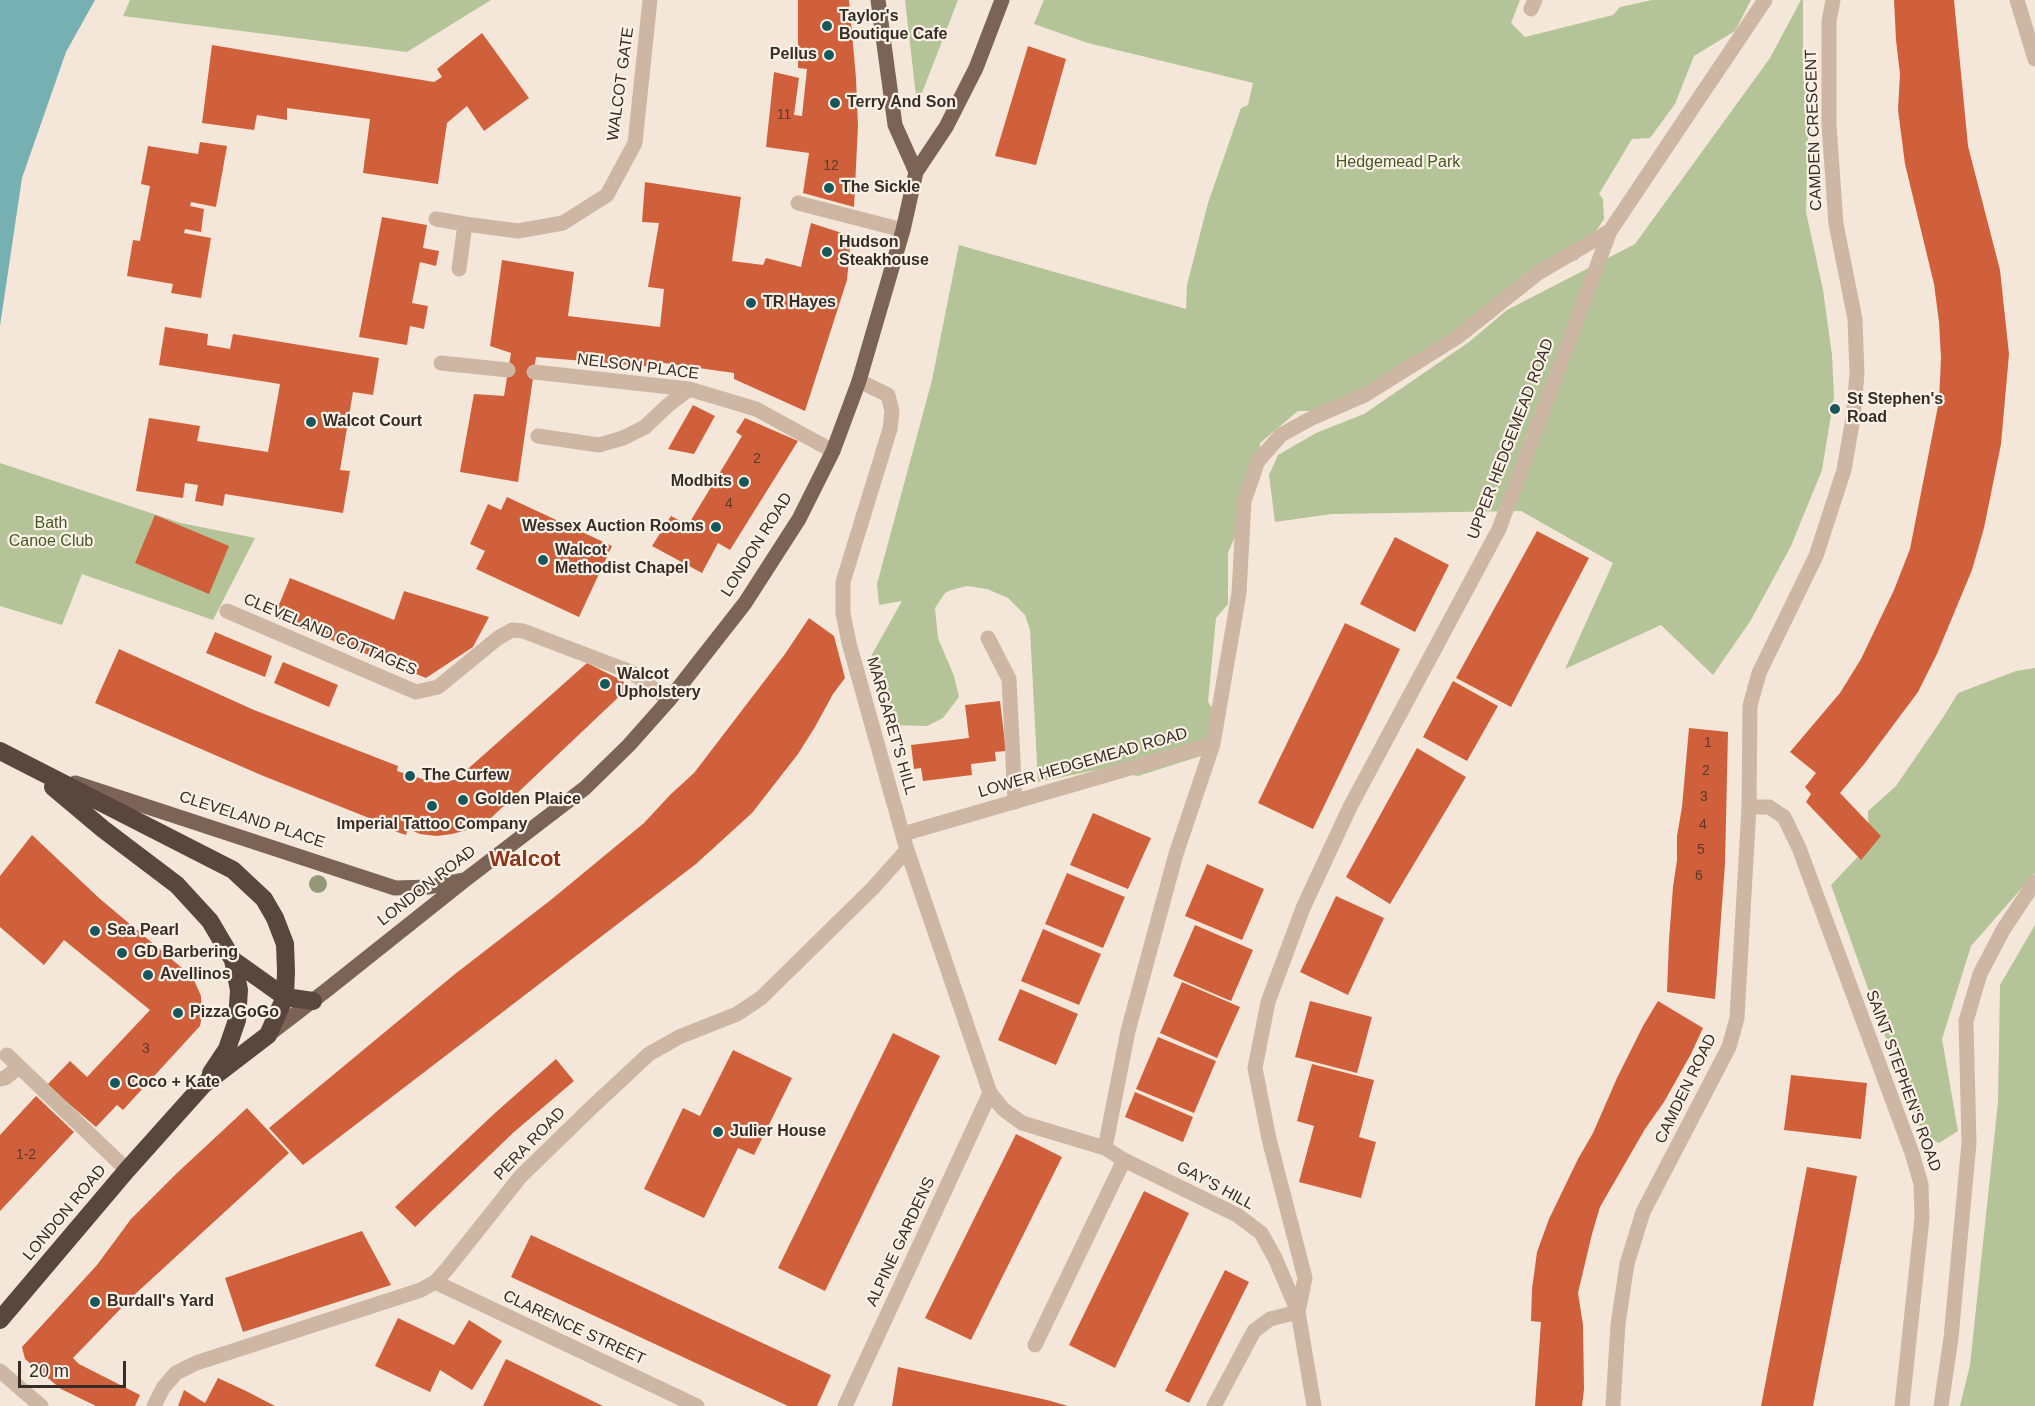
<!DOCTYPE html>
<html>
<head>
<meta charset="utf-8">
<style>
  body { margin:0 }
  #map { position:relative; width:2035px; height:1406px; overflow:hidden; background:#f4e7d9; font-family:Helvetica,sans-serif }
  canvas { display:block }
  .scale { position:absolute; left:18px; top:1361px; width:108px; height:27px; box-sizing:border-box; border:3px solid #372c26; border-top:0; padding-left:8px; font-size:18px; line-height:21px; white-space:nowrap; color:#372c26; -webkit-text-stroke:4px #fbf1e6; paint-order:stroke }
</style>
</head>
<body>
<div id="map">
<canvas width="2035" height="1406"></canvas>
<div class="scale">20 m</div>
</div>
<script>
const ctx = document.querySelector('canvas').getContext('2d');
ctx.lineJoin = 'round';
function fill(path, color) { ctx.fillStyle = color; ctx.fill(path, 'evenodd'); }
const shape = rows => new Path2D(rows.map(r => 'M' + r).join(''));
function stroke(path, color, width, dash) { ctx.strokeStyle = color; ctx.lineWidth = width; ctx.lineCap = dash ? 'butt' : 'round'; ctx.setLineDash(dash || []); ctx.stroke(path); }
function write(font, color, halo, rows, align = 'center') {
  ctx.font = font + ' Helvetica,sans-serif'; ctx.lineWidth = 4.5; ctx.setLineDash([]); ctx.textBaseline = 'middle'; ctx.strokeStyle = halo; ctx.fillStyle = color; for (const [text, x, y, turn = 0] of rows) {
    ctx.save(); ctx.translate(x, y); ctx.rotate((+turn || 0) * Math.PI / 180); ctx.textAlign = isNaN(turn) ? turn : align; if (halo) ctx.strokeText(text, 0, 0); ctx.fillText(text, 0, 0); ctx.restore();
  }
}
fill(shape([
  [130,0,491,0,407,52,123,16],
  [905,0,958,0,920,98,916,96],
  [1044,0,1520,0,1511,23,1525,37,1613,15,1620,7,1652,0,1751,0,1735,31,1694,56,1675,104,1650,138,1632,139,1599,194,1603,199,1604,219,1577,260,1524,274,1488,308,1342,411,1298,411,1260,443,1259,479,1228,553,1228,604,1216,618,1208,702,1215,712,1201,756,1138,776,1101,769,1038,782,1030,630,1025,615,1008,598,987,589,967,586,951,590,945,593,935,608,938,638,954,676,959,697,943,718,927,726,890,725,870,658,902,601,879,605,877,584,932,380,959,245,1186,309,1187,285,1208,203,1241,108,1248,105,1253,83,1088,43,1034,24],
  [1801,0,1803,0,1803,67,1808,131,1806,212,1823,290,1832,355,1834,397,1822,470,1791,546,1751,620,1713,675,1661,625,1565,669,1613,563,1521,511,1332,514,1275,522,1269,475,1278,455,1316,433,1364,414,1469,342,1507,310,1635,244,1770,58],
  [0,463,181,523,255,538,213,620,82,574,62,625,0,606],
  [2035,668,2035,873,1971,946,1942,1039,1958,1131,1939,1143,1923,1135,1904,1089,1831,885,1869,845,1868,811,1896,786,1944,716,1958,693,2016,671],
  [2035,925,2035,1406,1960,1406,1970,1365,1998,1102,2000,985]
]), '#b5c498');
fill(shape([
  [0,0,95,0,66,52,22,178,0,326]
]), '#76b0b3');
fill(shape([
  [798,0,849,0,856,78,858,126,854,207,803,193,809,153,766,147,774,72,799,78,794,115,802,116,807,69,798,68],
  [1894,0,1954,0,1968,146,2000,270,2009,354,2001,444,1984,528,1972,570,1937,654,1918,692,1865,763,1840,793,1881,836,1861,860,1806,802,1811,794,1805,787,1816,773,1790,752,1840,693,1861,659,1894,590,1910,549,1939,401,1941,358,1939,322,1934,284,1905,164,1898,110,1900,74,1896,40],
  [482,33,529,98,484,131,467,106,447,123,438,184,363,173,370,119,287,108,287,120,257,115,254,130,202,123,212,45,434,82,442,77,437,69],
  [1028,46,1066,59,1036,165,995,156],
  [200,142,227,146,216,207,191,202,190,206,204,209,201,232,185,229,184,233,211,238,201,298,171,293,173,284,127,276,133,240,140,241,150,186,141,184,148,146,198,154],
  [645,182,741,197,732,261,763,265,766,258,801,267,811,223,851,236,847,280,805,411,734,379,734,373,657,362,656,367,536,357,518,482,460,472,474,394,504,396,511,353,490,346,502,260,574,272,568,316,660,327,664,289,648,287,659,223,642,222],
  [382,217,427,225,423,248,439,251,436,266,420,262,412,303,428,306,424,329,410,326,407,345,359,337],
  [165,327,208,334,207,345,230,349,233,334,379,358,373,395,353,392,340,470,350,471,343,513,225,494,223,506,195,501,198,485,185,483,183,498,136,491,149,418,200,426,197,441,268,452,280,384,159,365],
  [693,405,715,416,694,454,668,449],
  [745,418,798,441,730,550,718,543,702,573,652,546,671,516,688,525,742,436,736,432],
  [507,497,612,546,579,617,476,569,485,551,470,544,488,504,501,510],
  [155,515,229,546,209,594,135,563],
  [1537,531,1589,558,1511,707,1456,678],
  [1395,537,1449,565,1415,632,1360,604],
  [290,578,394,620,404,591,489,617,473,647,426,678,274,617],
  [809,618,834,636,845,678,833,694,815,727,798,754,752,813,696,864,303,1165,269,1128,455,974,552,899,644,823,671,794,694,773,785,654],
  [1345,623,1400,649,1313,829,1258,803],
  [215,632,272,656,265,677,206,653],
  [119,649,254,710,398,766,397,771,435,783,454,780,461,775,587,663,623,681,626,686,625,691,491,818,467,830,452,834,437,836,420,834,408,829,406,835,373,824,374,820,261,775,95,703],
  [283,662,338,685,329,707,274,683],
  [1453,681,1498,706,1467,761,1423,737],
  [1000,701,1006,751,995,752,996,761,971,764,972,775,923,781,921,768,914,769,911,745,969,738,965,705],
  [1689,728,1728,732,1725,864,1715,999,1667,992,1669,940,1673,887,1677,860,1677,836,1682,807],
  [1417,748,1466,777,1390,904,1346,877],
  [1093,813,1151,838,1128,889,1070,865],
  [32,835,99,898,188,973,194,980,201,996,202,1015,200,1026,123,1110,117,1105,96,1127,47,1085,70,1061,87,1077,150,1010,64,940,44,965,0,927,0,876],
  [1207,864,1264,889,1242,940,1185,916],
  [1067,873,1125,897,1103,948,1045,924],
  [1336,896,1384,918,1348,995,1300,972],
  [1195,925,1253,950,1231,1001,1173,976],
  [1043,929,1101,954,1079,1005,1021,981],
  [1182,982,1240,1007,1217,1058,1160,1033],
  [1020,989,1078,1014,1056,1065,998,1040],
  [1310,1001,1372,1017,1357,1073,1295,1057],
  [1658,1001,1703,1028,1691,1054,1664,1102,1645,1129,1600,1207,1592,1234,1578,1293,1583,1325,1584,1389,1582,1406,1535,1406,1541,1322,1531,1321,1532,1289,1537,1252,1549,1219,1578,1159,1593,1133,1617,1078,1643,1026],
  [893,1033,940,1056,825,1291,778,1268],
  [1158,1037,1216,1061,1194,1113,1136,1089],
  [733,1050,792,1078,754,1155,738,1148,704,1218,644,1189,683,1108,700,1116],
  [556,1059,574,1081,514,1132,415,1227,395,1207,495,1113],
  [1312,1064,1374,1080,1359,1137,1376,1142,1361,1198,1299,1182,1314,1126,1297,1121],
  [1791,1075,1867,1083,1861,1139,1784,1130],
  [1135,1092,1193,1117,1183,1142,1125,1117],
  [36,1096,74,1132,0,1211,0,1135],
  [247,1108,289,1153,132,1297,73,1358,79,1364,140,1395,135,1406,96,1406,61,1389,25,1359,22,1347,97,1265,131,1219,177,1173],
  [1016,1134,1062,1157,971,1340,925,1318],
  [1807,1167,1857,1176,1845,1241,1813,1406,1761,1406],
  [1144,1191,1189,1213,1115,1368,1069,1345],
  [362,1231,391,1285,243,1332,225,1278],
  [531,1235,831,1375,817,1406,788,1406,511,1277],
  [1225,1270,1249,1282,1189,1403,1165,1391],
  [398,1318,454,1345,469,1320,502,1341,472,1390,440,1370,430,1392,375,1366],
  [506,1359,574,1392,603,1406,483,1406],
  [898,1367,1047,1400,1068,1406,892,1406],
  [218,1378,246,1391,275,1406,178,1406,184,1390,205,1403]
]), '#d0603b');
stroke(shape([
  [798,203,903,230],
  [441,363,508,370],
  [534,372,689,389,756,409,833,451],
  [538,436,599,445,623,438,645,427,667,406,689,389],
  [988,638,1009,679,1015,802],
  [7,1055,127,1170],
  [0,1079,5,1078,19,1067],
  [1214,1406,1254,1331,1270,1319,1298,1312]
]), '#cdb7a4', 15);
stroke(shape([
  [2017,0,2035,59],
  [1531,9,1535,0],
  [436,219,465,224],
  [459,269,465,224,518,231,563,223,607,195,635,143,650,0],
  [859,381,888,395,892,411,890,429,843,582,843,613,849,643,907,850,990,1093,1003,1109,1022,1123,1105,1148,1124,1160,1237,1215,1261,1233,1275,1258,1298,1312,1314,1406],
  [227,611,416,692,438,687,498,638,512,630,523,631,631,672,669,700],
  [1749,807,1769,807,1784,817,1799,848,1912,1153,1921,1184,1922,1218,1902,1406],
  [903,834,1213,744,1239,593,1244,501,1258,461,1281,435,1310,419,1365,395,1456,338,1538,273,1610,231],
  [1105,1148,1128,1031,1176,854,1213,744],
  [435,1282,697,1406],
  [1298,1312,1305,1278,1269,1139,1255,1068,1268,1002,1303,908,1350,807,1499,529,1610,231,1765,0],
  [1035,1345,1124,1160],
  [0,1371,41,1406],
  [154,1406,163,1388,176,1373,196,1363,421,1290,435,1282,447,1269,521,1176,591,1108,649,1054,679,1037,737,1014,761,998,873,888,907,850],
  [845,1406,990,1093],
  [1613,1406,1618,1324,1627,1264,1643,1212,1729,1047,1737,1018,1749,807,1750,706,1759,673,1816,556,1844,470,1853,418,1857,374,1855,319,1836,224,1829,125,1829,21,1833,0],
  [1941,1406,1951,1338,1969,1143,1966,1021,1980,974,2003,930,2035,882]
]), '#cdb7a4', 15);
stroke(shape([
  [878,0,895,125,916,172],
  [75,783,395,888,429,887,463,880],
  [268,1035,328,989,465,880,585,788,629,745,669,700,745,603,799,519,833,451,859,381,903,230,916,172,946,127,976,68,1002,0]
]), '#7b6356', 15);
stroke(shape([
  [0,751,233,870,264,899,275,918,285,944,286,971,285,997,268,1035,204,1084,127,1170,0,1320],
  [53,787,103,829,177,885,210,921,233,960,239,990,237,1020,227,1049,211,1073],
  [233,960,285,997,313,1001]
]), '#59463d', 18);
ctx.fillStyle = '#949878';
for (const [x, y] of [
  [318,884]
]) { ctx.beginPath(); ctx.arc(x, y, 9, 0, 2 * Math.PI); ctx.fill(); }
for (const [x, y, r, color] of [
  [827,26,6,"#18585d"],
  [829,55,6,"#18585d"],
  [835,103,6,"#18585d"],
  [829,188,6,"#18585d"],
  [827,252,6,"#18585d"],
  [751,303,6,"#18585d"],
  [1835,409,6,"#18585d"],
  [311,422,6,"#18585d"],
  [744,482,6,"#18585d"],
  [716,527,6,"#18585d"],
  [543,560,6,"#18585d"],
  [605,684,6,"#18585d"],
  [410,776,6,"#18585d"],
  [463,800,6,"#18585d"],
  [432,806,6,"#18585d"],
  [95,931,6,"#18585d"],
  [122,953,6,"#18585d"],
  [148,975,6,"#18585d"],
  [178,1013,6,"#18585d"],
  [115,1083,6,"#18585d"],
  [718,1132,6,"#18585d"],
  [95,1302,6,"#18585d"]
]) { const dot = new Path2D(); dot.arc(x, y, r, 0, 2 * Math.PI); ctx.fillStyle = color; ctx.fill(dot); stroke(dot, '#fbf1e6', 2); }
write('14px', '#5d392b', null, [
  ["11",784,115],
  ["12",831,166],
  ["2",757,459],
  ["4",729,504],
  ["1",1708,743],
  ["2",1706,771],
  ["3",1704,797],
  ["4",1703,825],
  ["5",1701,850],
  ["6",1699,876],
  ["3",146,1049],
  ["1-2",26,1155]
]);
write('bold 16px', '#372c26', '#fbf1e6', [
  ["Taylor's",839,17],
  ["Boutique Cafe",839,35],
  ["Pellus",817,55,"right"],
  ["Terry And Son",847,103],
  ["The Sickle",841,188],
  ["Hudson",839,243],
  ["Steakhouse",839,261],
  ["TR Hayes",763,303],
  ["St Stephen's",1847,400],
  ["Road",1847,418],
  ["Walcot Court",323,422],
  ["Modbits",732,482,"right"],
  ["Wessex Auction Rooms",704,527,"right"],
  ["Walcot",555,551],
  ["Methodist Chapel",555,569],
  ["Walcot",617,675],
  ["Upholstery",617,693],
  ["The Curfew",422,776],
  ["Golden Plaice",475,800],
  ["Imperial Tattoo Company",432,825,"center"],
  ["Sea Pearl",107,931],
  ["GD Barbering",134,953],
  ["Avellinos",160,975],
  ["Pizza GoGo",190,1013],
  ["Coco + Kate",127,1083],
  ["Julier House",730,1132],
  ["Burdall's Yard",107,1302]
], 'left');
write('16px', '#372c26', '#fbf1e6', [
  ["WALCOT GATE",621,84,-82],
  ["CAMDEN CRESCENT",1814,130,-92],
  ["NELSON PLACE",638,367,7],
  ["UPPER HEDGEMEAD ROAD",1511,439,-69],
  ["LONDON ROAD",757,545,-58],
  ["CLEVELAND COTTAGES",330,635,23],
  ["MARGARET'S HILL",891,726,74],
  ["LOWER HEDGEMEAD ROAD",1083,763,-16],
  ["CLEVELAND PLACE",252,820,18],
  ["LONDON ROAD",427,886,-38],
  ["SAINT STEPHEN'S ROAD",1903,1081,70],
  ["CAMDEN ROAD",1686,1089,-64],
  ["PERA ROAD",530,1144,-46],
  ["GAY'S HILL",1215,1186,28],
  ["LONDON ROAD",65,1213,-50],
  ["ALPINE GARDENS",901,1242,-65],
  ["CLARENCE STREET",574,1328,25]
]);
write('16px', '#465828', '#fbf1e6', [
  ["Hedgemead Park",1398,163],
  ["Bath",51,524],
  ["Canoe Club",51,542]
]);
write('bold 22px', '#8d3518', '#fbf1e6', [
  ["Walcot",525,860]
]);
</script>
</body>
</html>
